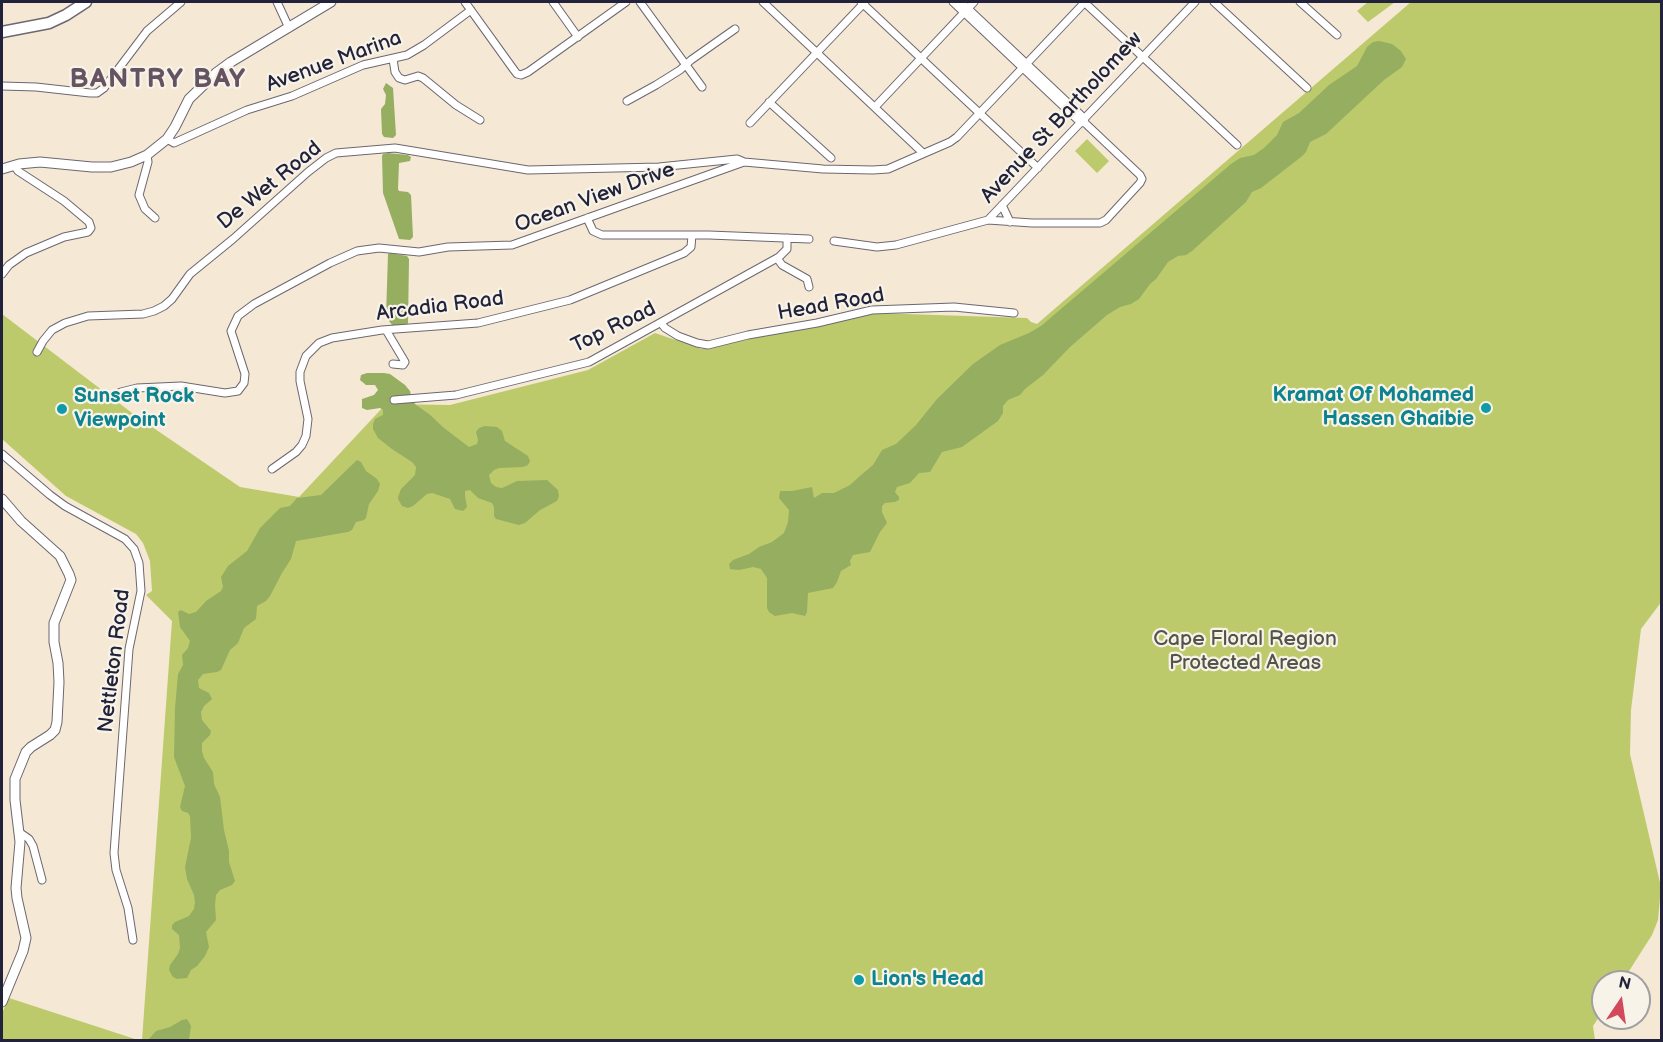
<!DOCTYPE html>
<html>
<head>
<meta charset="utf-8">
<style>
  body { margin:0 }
  #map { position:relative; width:1663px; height:1042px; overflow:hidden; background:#f5e8d4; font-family:"Balsamiq Sans",sans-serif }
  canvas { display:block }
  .frame { position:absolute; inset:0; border:3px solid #22223b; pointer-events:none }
  .north { position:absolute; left:1591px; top:970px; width:60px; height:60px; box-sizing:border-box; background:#f7f3e8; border:2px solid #a29fa3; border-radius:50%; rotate:13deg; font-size:16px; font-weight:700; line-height:24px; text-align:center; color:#22223b }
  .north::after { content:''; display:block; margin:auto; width:21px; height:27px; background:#d1495b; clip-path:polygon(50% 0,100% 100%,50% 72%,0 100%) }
</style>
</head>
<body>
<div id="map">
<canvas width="1663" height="1042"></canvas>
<div class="frame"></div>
<div class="north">N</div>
</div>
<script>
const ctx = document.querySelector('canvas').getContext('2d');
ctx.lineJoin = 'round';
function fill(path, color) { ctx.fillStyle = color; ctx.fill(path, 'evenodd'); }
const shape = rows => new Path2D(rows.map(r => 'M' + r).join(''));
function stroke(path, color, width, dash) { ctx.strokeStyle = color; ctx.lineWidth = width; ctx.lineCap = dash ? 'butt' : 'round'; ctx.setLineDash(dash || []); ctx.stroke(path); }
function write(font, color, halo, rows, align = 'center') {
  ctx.font = font + ' "Balsamiq Sans",sans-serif'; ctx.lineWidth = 4.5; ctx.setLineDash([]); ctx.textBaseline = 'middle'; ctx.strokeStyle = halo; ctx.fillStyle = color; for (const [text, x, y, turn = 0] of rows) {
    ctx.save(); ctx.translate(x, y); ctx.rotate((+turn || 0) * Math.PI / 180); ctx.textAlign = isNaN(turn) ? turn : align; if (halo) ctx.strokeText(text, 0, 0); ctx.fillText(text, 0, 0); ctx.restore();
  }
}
fill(shape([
  [1368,2,1395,2,1368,22,1357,11],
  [1411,2,1661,2,1662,601,1641,629,1631,710,1630,754,1661,887,1658,920,1652,935,1622,982,1603,982,1603,1011,1593,1026,1595,1040,142,1040,172,621,146,595,152,591,150,561,143,543,136,534,66,496,2,439,2,314,136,416,240,487,299,497,386,404,450,405,588,370,655,333,702,349,875,313,1027,318,1031,322,1037,324],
  [1087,139,1109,161,1097,173,1075,151],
  [9,998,138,1040,2,1040,2,1013]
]), '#bcca6c');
fill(shape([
  [1379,41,1392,44,1401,51,1406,59,1402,67,1384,80,1326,134,1310,142,1306,152,1301,157,1261,188,1252,192,1246,202,1192,251,1186,255,1178,256,1168,262,1156,279,1150,284,1139,299,1131,304,1120,307,1107,315,1070,347,1043,375,1025,389,1020,395,1008,400,1003,406,1003,413,998,421,962,447,942,452,930,472,919,473,910,483,897,487,895,492,899,497,899,500,895,502,885,503,882,506,882,512,887,523,880,532,870,552,853,555,850,561,851,565,841,571,837,582,833,588,808,593,807,612,805,616,792,613,775,616,769,612,767,608,767,578,761,569,753,567,739,570,730,569,729,564,733,560,749,554,759,547,772,542,784,533,788,522,789,510,779,498,780,491,792,491,812,487,814,498,822,493,834,493,850,485,861,475,873,465,882,450,896,444,916,425,937,399,973,364,1000,345,1029,333,1041,326,1231,164,1240,158,1254,155,1264,148,1277,135,1283,122,1299,113,1329,85,1357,66,1367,47,1373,42],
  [386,83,393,88,396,135,393,138,384,137,382,134,381,109,385,104,386,95,383,89],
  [388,153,408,155,411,157,410,161,399,163,398,189,399,191,408,192,411,195,413,237,410,240,399,239,383,193,382,156,383,154],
  [390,253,407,256,409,259,408,323,406,326,392,325,386,317,388,254],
  [367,373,384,373,390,374,405,385,410,391,412,400,416,405,429,414,444,428,469,447,477,444,478,440,476,432,479,428,485,426,497,427,502,431,505,441,528,456,530,461,528,465,523,467,499,468,494,470,489,475,491,483,496,487,502,488,517,481,547,480,558,490,559,496,557,501,540,510,525,523,519,525,496,519,494,516,494,507,492,503,478,498,470,490,465,491,465,496,467,507,463,511,455,509,450,499,432,493,427,494,413,506,408,508,402,506,398,499,398,497,401,489,415,475,416,467,412,462,392,449,378,438,373,429,373,424,375,419,383,415,383,410,380,408,367,410,362,408,362,399,374,395,378,390,375,385,366,385,360,380,361,375],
  [357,460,361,462,366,471,377,479,380,484,378,491,369,504,366,518,364,520,356,522,352,530,348,532,296,541,291,559,282,573,270,596,266,601,257,606,256,619,244,628,238,643,230,650,221,670,217,672,203,674,198,680,199,688,209,693,212,699,204,706,201,712,202,720,211,731,210,735,202,743,202,751,204,758,213,772,214,784,220,797,224,830,229,851,229,862,235,881,232,885,220,890,216,895,215,905,216,920,206,932,209,947,205,956,197,966,191,970,187,978,177,979,173,977,169,970,170,965,178,954,180,948,179,935,172,929,172,925,175,922,189,916,194,909,195,902,194,895,187,879,185,867,191,838,190,816,188,813,182,811,180,807,185,786,174,757,175,708,178,674,183,665,182,655,188,648,190,641,180,627,178,612,181,610,189,614,196,612,206,601,221,591,223,587,221,577,228,566,247,551,260,528,280,508,290,506,297,498,321,495],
  [187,1019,191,1026,189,1040,148,1040,156,1031,170,1027,182,1020]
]), '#95ae60');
const street = shape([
  [277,2,289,28],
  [465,2,514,70,517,74,521,75,528,72,626,2],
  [553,2,578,37],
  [640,2,702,87],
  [763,2,923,153],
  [861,2,1038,168],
  [953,2,1080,122,1085,123],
  [961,2,1084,118,1085,123,1140,175,1142,179,1140,183,1106,220,1100,223,1032,223,988,220],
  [1084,2,1237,145],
  [1214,2,1307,88],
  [1300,2,1337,35],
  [393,59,395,72,399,78,405,80,418,76,423,78,456,105,480,120],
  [2,86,36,87,90,93,97,93,104,88,147,31,181,2],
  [627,101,656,85,680,70,691,60,735,29],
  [769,102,831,158],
  [875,107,974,2],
  [750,123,865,2],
  [167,139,174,143,247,110,292,96,363,65,407,55,424,45,471,10],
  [147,155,148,162,139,195,145,209,155,218],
  [1002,205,1010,222],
  [587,218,593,231,602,235,709,235,809,239],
  [834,241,877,247,896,245,988,220,1195,2],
  [777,258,782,265,807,279,809,287],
  [2,274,9,265,26,253,64,237,88,232,91,228,89,222,64,201,18,171,14,165],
  [661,323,665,328,678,336,697,343,708,345,748,335,817,323,872,310,954,307,1014,313],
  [386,330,405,362,403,365,393,364],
  [37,352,43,341,52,330,65,323,88,316,143,314,154,311,164,306,172,299,190,274,233,239,308,172,326,158,336,153,395,148,528,170,659,167,737,159,744,162],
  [112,397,121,392,137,388,181,386,225,393,238,391,244,383,245,374,231,331,238,316,254,304,330,263,357,251,379,248,419,252,448,247,512,245,744,162,823,169,873,170,888,169,950,142,957,137,1085,2],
  [394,400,456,395,589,362,779,257,787,249,787,238],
  [2,454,50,495,65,506,125,539,134,549,139,563,141,591,129,649,114,853,116,870,128,908,133,940],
  [272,469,296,452,302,445,306,436,308,419,300,381,300,372,306,356,319,343,332,338,382,330,478,323,570,300,684,253,691,247,692,235],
  [19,832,29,839,33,846,42,880]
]);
const secondary = shape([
  [2,169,19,164,40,162,92,167,111,167,131,162,147,155,167,139,175,127,189,99,216,73,231,62,331,2],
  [2,499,21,521,60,556,69,574,71,580,54,623,54,642,58,663,59,682,57,722,55,730,50,735,31,747,26,752,15,779,15,800,20,842,16,888,17,898,26,938,23,951,2,1002]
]);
const primary = shape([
  [2,32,49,23,66,15,86,2]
]);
stroke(street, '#6c6771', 9);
stroke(secondary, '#6c6771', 11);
stroke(primary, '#6c6771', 13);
stroke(street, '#fff', 7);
stroke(secondary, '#fff', 9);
stroke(primary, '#fff', 10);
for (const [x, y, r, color] of [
  [1486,408,6,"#0f9aa8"],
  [62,409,6,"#0f9aa8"],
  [859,980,6,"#0f9aa8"]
]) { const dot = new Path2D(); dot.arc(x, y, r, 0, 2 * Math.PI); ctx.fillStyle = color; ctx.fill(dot); stroke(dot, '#f7f3e8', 2); }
write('21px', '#22223b', '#f7f3e8', [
  ["Avenue Marina",334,62,-20],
  ["Avenue St Bartholomew",1062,118,-47],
  ["De Wet Road",270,186,-39],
  ["Ocean View Drive",595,198,-20],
  ["Head Road",831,305,-10],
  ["Arcadia Road",440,307,-7],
  ["Top Road",614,328,-26],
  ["Nettleton Road",115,661,-83]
]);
write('bold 21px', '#0d838f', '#f7f3e8', [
  ["Kramat Of Mohamed",1474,396,"right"],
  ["Hassen Ghaibie",1474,420,"right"],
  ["Sunset Rock",74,397],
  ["Viewpoint",74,421],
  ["Lion's Head",871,980]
], 'left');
write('21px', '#50544a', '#f7f3e8', [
  ["Cape Floral Region",1245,640],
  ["Protected Areas",1245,664]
]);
ctx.letterSpacing = '1.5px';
write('bold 27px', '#665361', '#f7f3e8', [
  ["BANTRY BAY",158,80]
]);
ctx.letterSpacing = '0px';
</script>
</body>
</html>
